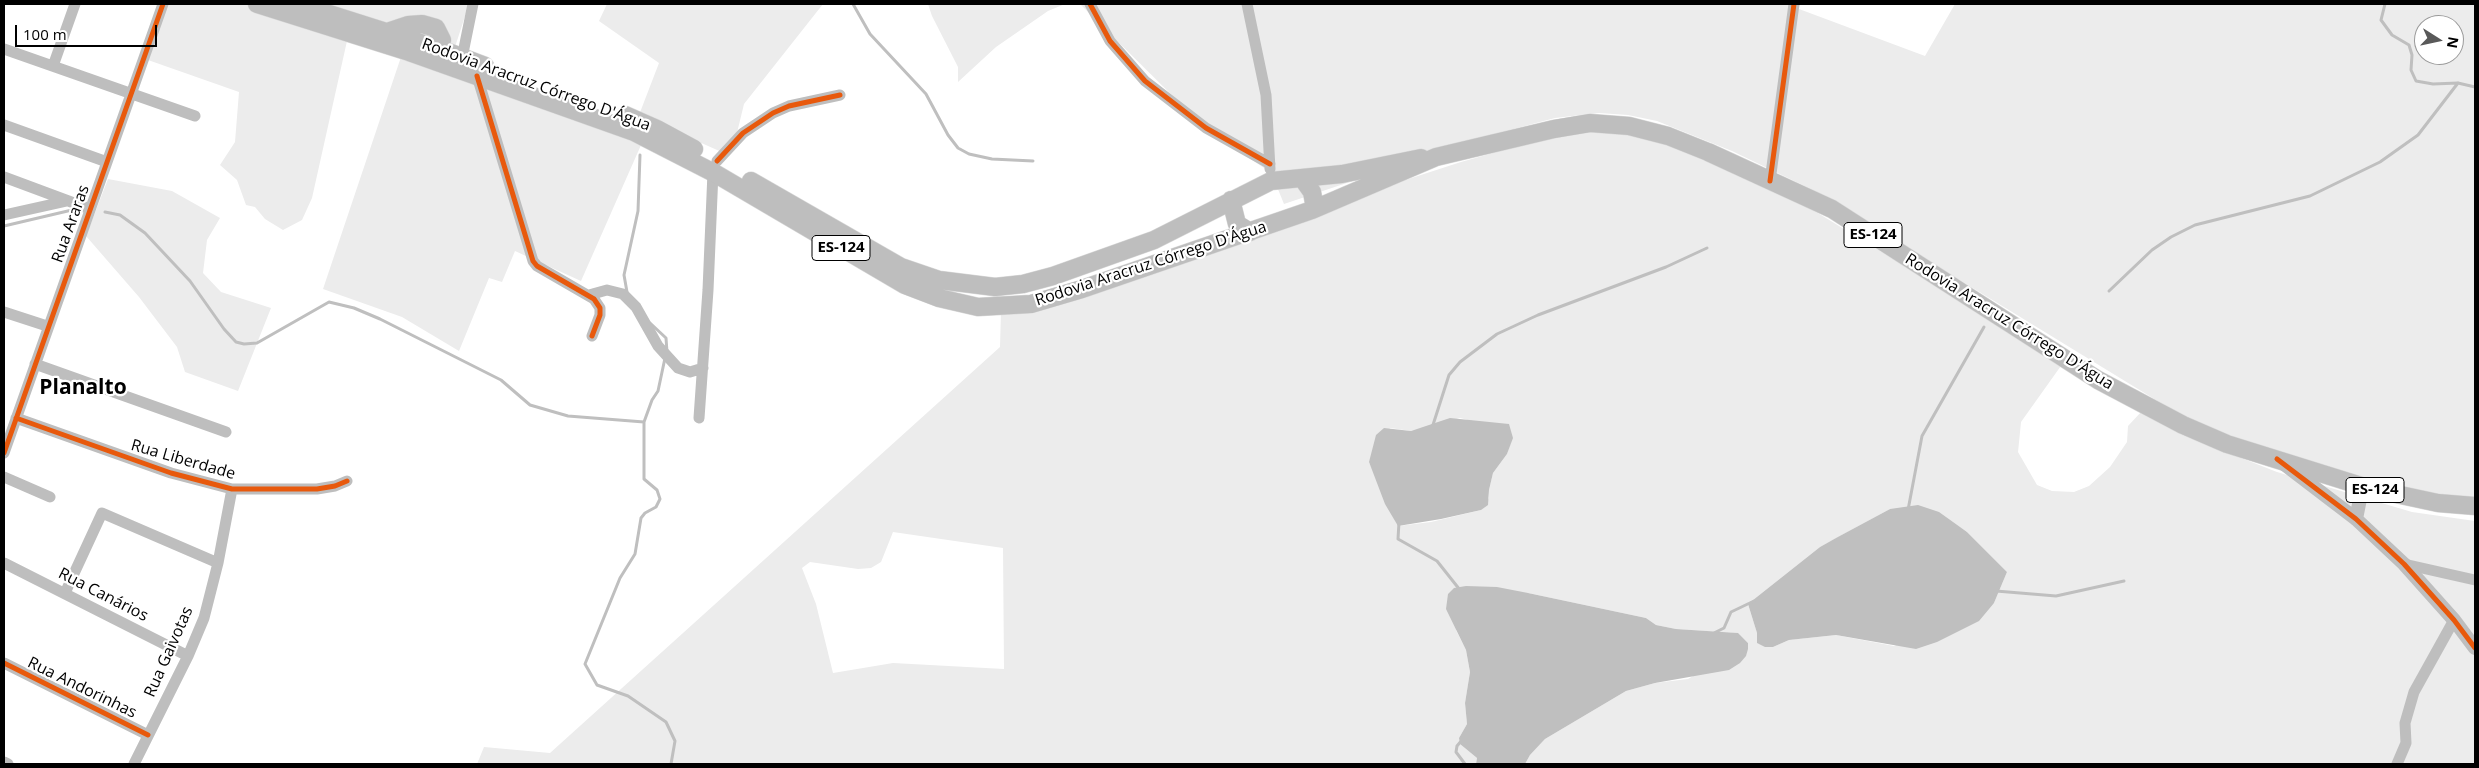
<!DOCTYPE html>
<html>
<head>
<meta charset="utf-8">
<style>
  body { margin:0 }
  #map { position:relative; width:2479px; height:768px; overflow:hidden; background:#fff; font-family:"Open Sans",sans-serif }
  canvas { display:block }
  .frame { position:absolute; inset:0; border:5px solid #000; pointer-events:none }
  .north { position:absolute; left:2414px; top:15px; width:50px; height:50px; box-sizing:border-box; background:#fff; border:1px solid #999; border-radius:50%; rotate:100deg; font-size:14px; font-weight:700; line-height:20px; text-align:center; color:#000 }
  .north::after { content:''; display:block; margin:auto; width:18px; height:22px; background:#595959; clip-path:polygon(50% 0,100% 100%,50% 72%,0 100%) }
  .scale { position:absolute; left:15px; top:25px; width:142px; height:22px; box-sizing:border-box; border:2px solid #000; border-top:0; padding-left:6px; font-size:15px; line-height:18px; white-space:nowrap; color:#000; -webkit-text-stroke:4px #fff; paint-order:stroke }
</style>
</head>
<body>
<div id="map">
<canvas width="2479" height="768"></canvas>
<div class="frame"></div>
<div class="north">N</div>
<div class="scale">100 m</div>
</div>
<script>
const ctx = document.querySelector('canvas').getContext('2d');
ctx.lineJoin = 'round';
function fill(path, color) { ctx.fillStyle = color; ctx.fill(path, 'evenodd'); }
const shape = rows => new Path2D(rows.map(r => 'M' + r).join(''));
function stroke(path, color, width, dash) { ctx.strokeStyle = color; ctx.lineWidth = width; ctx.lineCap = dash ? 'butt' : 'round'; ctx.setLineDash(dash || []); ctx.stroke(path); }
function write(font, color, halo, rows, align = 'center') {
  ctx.font = font + ' "Open Sans",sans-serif'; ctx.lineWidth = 4.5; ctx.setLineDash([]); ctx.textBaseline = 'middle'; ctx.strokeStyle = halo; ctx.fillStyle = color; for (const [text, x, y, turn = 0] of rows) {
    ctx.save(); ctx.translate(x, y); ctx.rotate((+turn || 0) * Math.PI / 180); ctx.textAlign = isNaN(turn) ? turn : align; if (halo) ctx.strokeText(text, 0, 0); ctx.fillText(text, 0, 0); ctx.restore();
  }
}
fill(shape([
  [166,4,268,4,349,32,312,198,302,220,283,230,265,219,255,207,246,205,237,180,220,165,235,142,239,92,148,60],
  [320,4,469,4,454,50],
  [607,4,823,4,744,104,735,141,726,154,639,115,659,63,599,21],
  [928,4,1065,4,1048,11,996,47,958,82,958,67,932,16],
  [1080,4,1800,4,1799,9,1925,56,1955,4,2475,4,2475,504,2433,499,2250,445,2187,419,1811,189,1732,151,1657,121,1628,115,1599,113,1555,118,1487,136,1284,204,1273,177,1267,170,1206,129],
  [2424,25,2454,25,2454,55,2424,55],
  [403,51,645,136,581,281,515,251,502,282,489,278,459,351,402,317,323,289],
  [1585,131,1612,131,1666,142,1808,207,2063,363,2021,422,2018,452,2037,485,2052,491,2074,492,2089,486,2110,467,2127,442,2128,426,2142,411,2180,434,2277,472,2412,512,2475,521,2475,764,1525,764,1530,755,1545,739,1626,691,1655,683,1688,679,1748,643,1737,633,1676,629,1656,625,1646,618,1528,593,1456,630,1466,650,1470,672,1465,703,1467,724,1459,738,1460,744,1477,758,1476,764,477,764,484,747,550,753,1000,347,1001,311,1461,162,1557,135],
  [1460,418,1472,421,1511,442,1507,454,1493,473,1489,490,1489,498,1481,510,1431,522,1398,526,1369,462,1390,428,1411,431],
  [1890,509,1953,523,1967,532,2007,572,1994,603,1894,646,1836,635,1789,640,1773,647,1757,643,1757,633,1748,604,1820,547],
  [893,532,1003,548,1004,669,893,663,833,673,816,604,802,568,810,562,858,569,871,568,881,562],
  [108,179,172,191,220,218,207,240,203,273,221,292,271,308,238,391,185,372,177,347,139,297,86,236]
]), '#ececec');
fill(shape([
  [1450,418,1509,424,1513,438,1507,454,1493,473,1489,490,1488,505,1481,510,1441,519,1398,526,1385,504,1369,462,1376,435,1384,428,1411,431],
  [1918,505,1939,512,1967,532,2007,572,1994,603,1979,621,1937,642,1916,649,1836,635,1789,640,1773,647,1765,647,1757,643,1757,633,1748,604,1820,547,1836,538,1890,509],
  [1466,586,1497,587,1528,593,1646,618,1656,625,1676,629,1738,633,1748,643,1748,649,1746,656,1740,663,1729,670,1655,683,1626,691,1545,739,1530,755,1525,764,1476,764,1477,758,1460,744,1459,738,1467,724,1465,703,1470,672,1466,650,1446,609,1448,594,1454,588]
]), '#bfbfbf');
stroke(shape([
  [853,4,870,34,926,94,948,135,958,148,969,154,992,159,1033,161],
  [2385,4,2381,20,2392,35,2409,45,2412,55,2411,70,2416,81,2433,84,2458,83,2475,87],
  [105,212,120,215,145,233,190,281,224,329,236,342,244,344,257,343,329,302,354,308,380,319,501,380,530,405,568,416,644,422],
  [4,226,72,210],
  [2109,291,2152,250,2171,237,2195,225,2310,196,2380,162,2418,135,2458,83],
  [627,292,624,275,638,211,640,155],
  [650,323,666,338,667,352],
  [665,358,658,391,652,400,644,422,644,479,657,490,660,499,656,507,645,513,641,518,635,554,620,578,585,664,597,685,628,696,666,722,675,741,671,764],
  [1432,428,1449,375,1460,362,1497,334,1538,315,1666,267,1707,248],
  [1908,510,1922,436,1984,327],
  [1399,522,1398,539,1437,561,1460,590],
  [1996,591,2056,596,2124,581],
  [1714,633,1724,628,1731,612,1754,601],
  [1462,740,1457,746,1456,752,1465,764]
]), '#bfbfbf', 3);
const primary = shape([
  [257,4,409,52,634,132,716,174,905,285,939,298,978,307,1031,304,1082,289,1312,210,1436,157,1554,129,1590,123,1629,126,1668,136,1708,152,1832,209,2098,380,2183,425,2227,444,2368,488,2438,503,2475,506],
  [298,4,440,49,485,66],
  [387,32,408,25,422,24,436,28,442,40,437,59],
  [625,115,657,129,694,149],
  [1302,178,1312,192,1314,203,1312,210],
  [751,181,901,267,939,280,995,287,1023,284,1053,276,1154,240,1271,181,1342,174,1421,158],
  [1231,200,1237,224,1250,232]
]);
stroke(primary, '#dbdbdb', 19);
stroke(shape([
  [1090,4,1110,41,1145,81,1206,128,1270,164],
  [1247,4,1266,95,1270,169],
  [4,49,195,116],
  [462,58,473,4],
  [53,66,75,4],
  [477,76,533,261,537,266,594,299,600,308,600,315,592,336],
  [4,125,107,162],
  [717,161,743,133,773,113,789,106,840,95],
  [4,177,90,209],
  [1770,181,1794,4],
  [4,215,67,201],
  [589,295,607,290,623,294,636,307,658,346,678,368,690,372,703,368],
  [4,312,47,326],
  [35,364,226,432],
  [16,418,171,473,232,489,317,489,335,486,347,481],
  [699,418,708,290,713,172],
  [4,453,163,4],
  [4,477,50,497],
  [4,563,188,656],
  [2404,564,2475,580],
  [65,593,102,513,218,563],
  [4,663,148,735],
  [4,762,8,764],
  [134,764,188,656,204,618,218,563,232,489],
  [2397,764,2406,743,2405,723,2414,692,2454,620]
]), '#bebebe', 11);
stroke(shape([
  [2284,464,2356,519,2404,564,2454,620,2475,648],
  [2356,519,2360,499,2368,488]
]), '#bebebe', 14);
stroke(primary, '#bebebe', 18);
stroke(shape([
  [1090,4,1110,41,1145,81,1206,128,1270,164],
  [477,76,533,261,537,266,594,299,600,308,600,315,592,336],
  [717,161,743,133,773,113,789,106,840,95],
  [1770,181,1794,4],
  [16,418,171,473,232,489,317,489,335,486,347,481],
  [4,453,163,4],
  [2277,459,2356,519,2404,564,2454,620,2475,648],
  [4,663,148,735]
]), '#e8590c', 5);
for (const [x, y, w] of [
  [1873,235,58],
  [841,248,58],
  [2375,490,58]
]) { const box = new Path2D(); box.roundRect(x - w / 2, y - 12.5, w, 25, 4); ctx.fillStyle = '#fff'; ctx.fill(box); stroke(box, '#000', 1); }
write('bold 15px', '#000', null, [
  ["ES-124",1873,235],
  ["ES-124",841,248],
  ["ES-124",2375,490]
]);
write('16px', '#000', '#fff', [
  ["Rodovia Aracruz Córrego D'Água",536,85,20],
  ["Rua Araras",71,224,-70],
  ["Rodovia Aracruz Córrego D'Água",1151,264,-18],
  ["Rodovia Aracruz Córrego D'Água",2009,322,32],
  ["Rua Liberdade",183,460,16],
  ["Rua Canários",103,595,27],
  ["Rua Gaivotas",169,652,-66],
  ["Rua Andorinhas",82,688,26]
]);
write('bold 21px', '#000', '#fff', [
  ["Planalto",83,388]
]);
</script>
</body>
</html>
